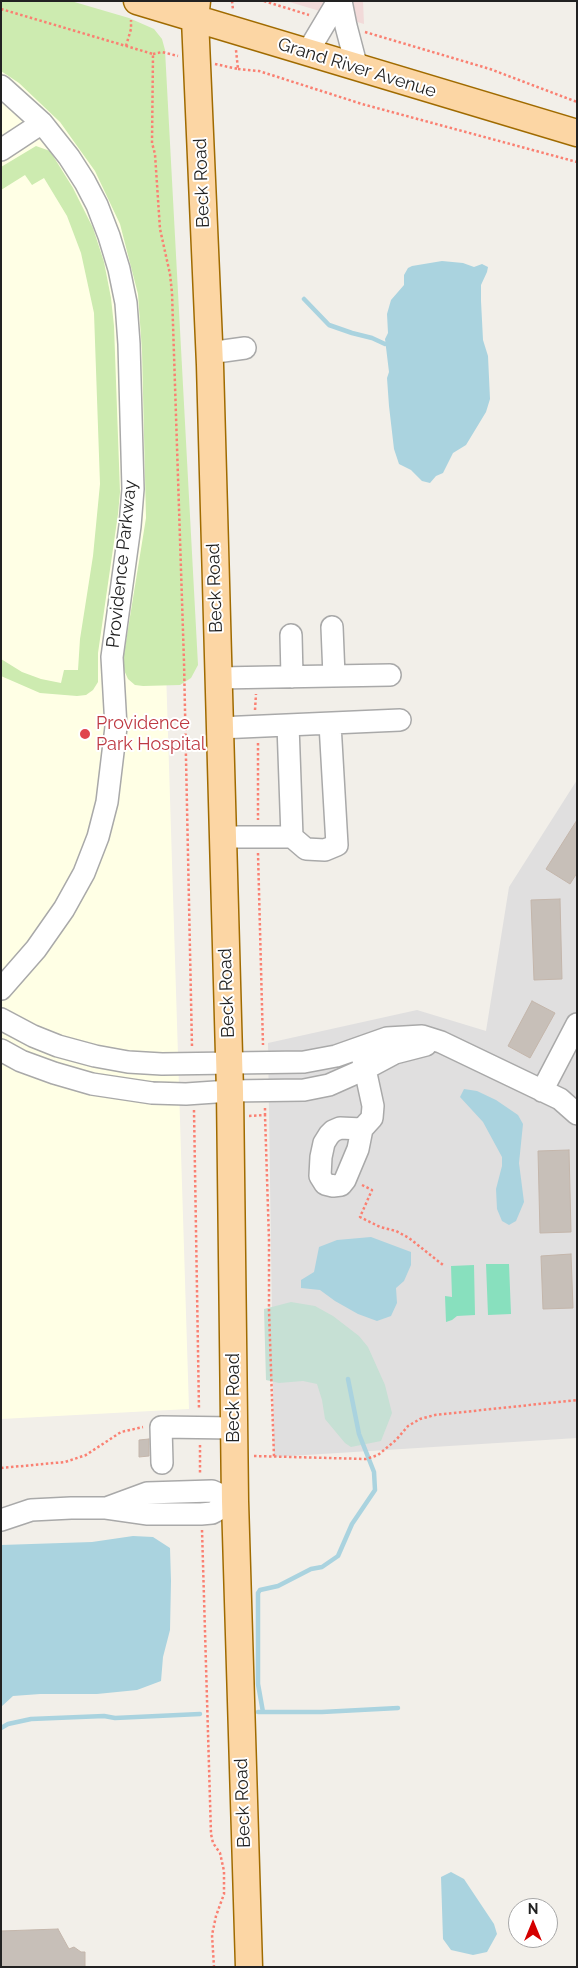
<!DOCTYPE html>
<html>
<head>
<meta charset="utf-8">
<style>
  body { margin:0 }
  #map { position:relative; width:578px; height:1968px; overflow:hidden; background:#f2efe9; font-family:Raleway,sans-serif }
  canvas { display:block }
  .frame { position:absolute; inset:0; border:2px solid #222; pointer-events:none }
  .north { position:absolute; left:508px; top:1898px; width:50px; height:50px; box-sizing:border-box; background:#fff; border:1px solid #a7a7a7; border-radius:50%; rotate:0deg; font-size:14px; font-weight:700; line-height:20px; text-align:center; color:#222 }
  .north::after { content:''; display:block; margin:auto; width:18px; height:22px; background:#d40000; clip-path:polygon(50% 0,100% 100%,50% 72%,0 100%) }
</style>
</head>
<body>
<div id="map">
<canvas width="578" height="1968"></canvas>
<div class="frame"></div>
<div class="north">N</div>
</div>
<script>
const ctx = document.querySelector('canvas').getContext('2d');
ctx.lineJoin = 'round';
function fill(path, color) { ctx.fillStyle = color; ctx.fill(path, 'evenodd'); }
const shape = rows => new Path2D(rows.map(r => 'M' + r).join(''));
function stroke(path, color, width, dash) { ctx.strokeStyle = color; ctx.lineWidth = width; ctx.lineCap = dash ? 'butt' : 'round'; ctx.setLineDash(dash || []); ctx.stroke(path); }
function write(font, color, halo, rows, align = 'center') {
  ctx.font = font + ' Raleway,sans-serif'; ctx.lineWidth = 4; ctx.setLineDash([]); ctx.textBaseline = 'middle'; ctx.strokeStyle = halo; ctx.fillStyle = color; for (const [text, x, y, turn = 0] of rows) {
    ctx.save(); ctx.translate(x, y); ctx.rotate((+turn || 0) * Math.PI / 180); ctx.textAlign = isNaN(turn) ? turn : align; if (halo) ctx.strokeText(text, 0, 0); ctx.fillText(text, 0, 0); ctx.restore();
  }
}
fill(shape([
  [577,780,577,1438,274,1457,268,1043,417,1010,486,1031,509,887]
]), '#e0dfdf');
fill(shape([
  [286,1,363,1,364,24]
]), '#f2dad9');
fill(shape([
  [1,14,147,59,189,1409,1,1419]
]), '#ffffe5');
fill(shape([
  [1,1,71,1,129,18,154,29,162,39,165,50,198,665,191,678,180,685,143,686,135,685,128,679,124,670,123,660,146,518,142,351,138,294,120,224,95,171,60,122,19,83,1,71],
  [36,146,50,151,73,188,93,228,104,262,111,298,114,326,120,492,118,514,98,653,98,682,93,690,86,695,77,696,40,693,1,676,1,659,22,672,41,679,61,683,64,670,78,670,80,639,93,556,100,484,94,313,81,253,67,216,44,178,32,185,25,175,1,190,1,167]
]), '#cdebb0');
fill(shape([
  [291,1302,315,1306,333,1316,359,1336,368,1347,385,1385,392,1413,381,1441,351,1447,345,1443,325,1419,322,1400,317,1384,303,1381,279,1383,266,1380,264,1309]
]), '#c6e0d4');
fill(shape([
  [486,1264,509,1264,511,1314,488,1315],
  [474,1265,475,1315,457,1316,452,1320,446,1322,445,1296,452,1297,451,1266]
]), '#88e0be');
fill(shape([
  [442,261,463,263,474,267,482,264,488,267,487,272,481,285,481,301,483,340,488,356,490,399,486,412,466,445,453,453,443,473,436,476,430,483,422,481,411,470,399,464,394,449,389,406,387,378,389,372,385,339,388,333,387,314,391,300,404,285,404,275,408,268,412,266],
  [464,1089,477,1091,496,1100,518,1115,523,1124,519,1163,524,1202,516,1221,509,1225,502,1221,497,1209,496,1189,502,1166,502,1157,483,1122,460,1097],
  [371,1237,411,1252,411,1265,404,1281,396,1288,397,1303,391,1316,377,1321,358,1314,335,1301,320,1290,301,1288,301,1280,314,1272,319,1247,337,1240],
  [133,1536,153,1537,170,1548,171,1581,170,1630,163,1657,161,1681,137,1690,97,1694,40,1694,13,1696,1,1707,1,1545,92,1542],
  [451,1872,464,1879,494,1924,497,1934,487,1952,473,1955,451,1950,443,1939,441,1877]
]), '#aad3df');
stroke(shape([
  [304,299,329,325,352,333,372,338,385,344],
  [258,1712,322,1712,398,1708],
  [263,1712,258,1684,258,1593,260,1590,278,1586,311,1569,322,1567,338,1556,352,1524,375,1490,374,1472,359,1434,348,1379],
  [1,1728,8,1724,31,1719,104,1716,115,1718,200,1714]
]), '#aad3df', 4.5);
const building = shape([
  [577,820,577,873,570,884,546,869,577,820],
  [560,899,562,979,534,980,531,900,560,899],
  [532,1001,555,1013,530,1058,508,1046,532,1001],
  [569,1150,571,1232,540,1233,538,1151,569,1150],
  [571,1254,573,1308,543,1309,541,1256,571,1254],
  [149,1439,149,1456,139,1457,139,1440,149,1439],
  [58,1929,69,1949,74,1947,81,1952,85,1952,85,1967,1,1967,1,1931,58,1929]
]);
fill(building, '#c7bfb8');
stroke(building, '#c4b6ab', 1);
const minor = shape([
  [341,1,346,26,357,68],
  [307,53,338,1],
  [1,86,42,123,69,157,85,182,97,205,109,236,119,269,126,303,129,344,133,489,130,526,112,657,116,727,107,802,98,837,84,873,64,909,36,949,1,989],
  [1,150,42,123],
  [209,353,245,348],
  [332,627,334,676],
  [291,635,292,677],
  [218,678,390,675],
  [288,725,292,837],
  [219,728,400,720],
  [222,837,292,837,306,849,325,850,337,845,330,724],
  [1,1019,33,1036,58,1046,95,1056,128,1062,162,1064,304,1062,336,1056,387,1038,422,1036,441,1042,560,1099,577,1114],
  [1,1050,21,1061,54,1073,92,1084,152,1093,186,1094,230,1091,304,1090,329,1085,365,1069,395,1053,426,1045],
  [542,1091,577,1024],
  [362,1129,340,1128,333,1131,329,1135,324,1143,321,1157,320,1176,325,1184,333,1186,341,1185,345,1180,358,1149,362,1129,372,1118,373,1106,362,1055],
  [162,1463,161,1427,234,1428],
  [109,1507,147,1493,212,1491,235,1501],
  [1,1520,31,1510,71,1508,106,1508,148,1514,201,1514,212,1513,235,1501]
]);
const major = shape([
  [137,1,577,133],
  [197,1,195,19,210,365,230,1091,235,1501,249,1967]
]);
stroke(minor, '#a9a9a9', 24);
stroke(major, '#a06b00', 29);
stroke(shape([
  [232,1,233,10],
  [264,1,309,15],
  [1,9,153,54,152,143,155,154,160,229,170,274,172,293,184,662,192,1047],
  [365,32,490,69,577,102],
  [126,46,131,29,131,20],
  [153,54,162,52,178,56],
  [215,64,238,69,236,50],
  [238,69,259,71,362,104,577,162],
  [255,710,256,694],
  [258,743,258,820],
  [258,853,263,1045],
  [265,1108,265,1115],
  [194,1110,199,1410],
  [249,1116,265,1115,269,1240,269,1311,274,1457],
  [362,1185,372,1190,360,1217,380,1227,396,1231,409,1238,443,1265],
  [200,1445,200,1475],
  [254,1456,366,1459,378,1455,396,1440,408,1426,420,1419,435,1415,577,1400],
  [1,1468,65,1462,86,1455,121,1432,143,1427],
  [202,1530,211,1834,213,1843,220,1853,224,1871,224,1894,216,1916,212,1935,214,1967]
]), '#fa8072', 2.5, [2.5, 2.5]);
stroke(minor, '#fff', 21);
stroke(major, '#fcd6a4', 26);
for (const [x, y, r, color] of [
  [85,734,6,"#e0444e"]
]) { const dot = new Path2D(); dot.arc(x, y, r, 0, 2 * Math.PI); ctx.fillStyle = color; ctx.fill(dot); stroke(dot, '#fff', 2); }
write('18px', '#222', '#fff', [
  ["Grand River Avenue",357,68,17],
  ["Beck Road",202,183,-92],
  ["Providence Parkway",122,564,-84],
  ["Beck Road",215,588,-92],
  ["Beck Road",227,993,-92],
  ["Beck Road",234,1398,-90],
  ["Beck Road",243,1803,-92]
]);
write('18px', '#be3a42', '#fff', [
  ["Providence",96,724],
  ["Park Hospital",96,745]
], 'left');
</script>
</body>
</html>
